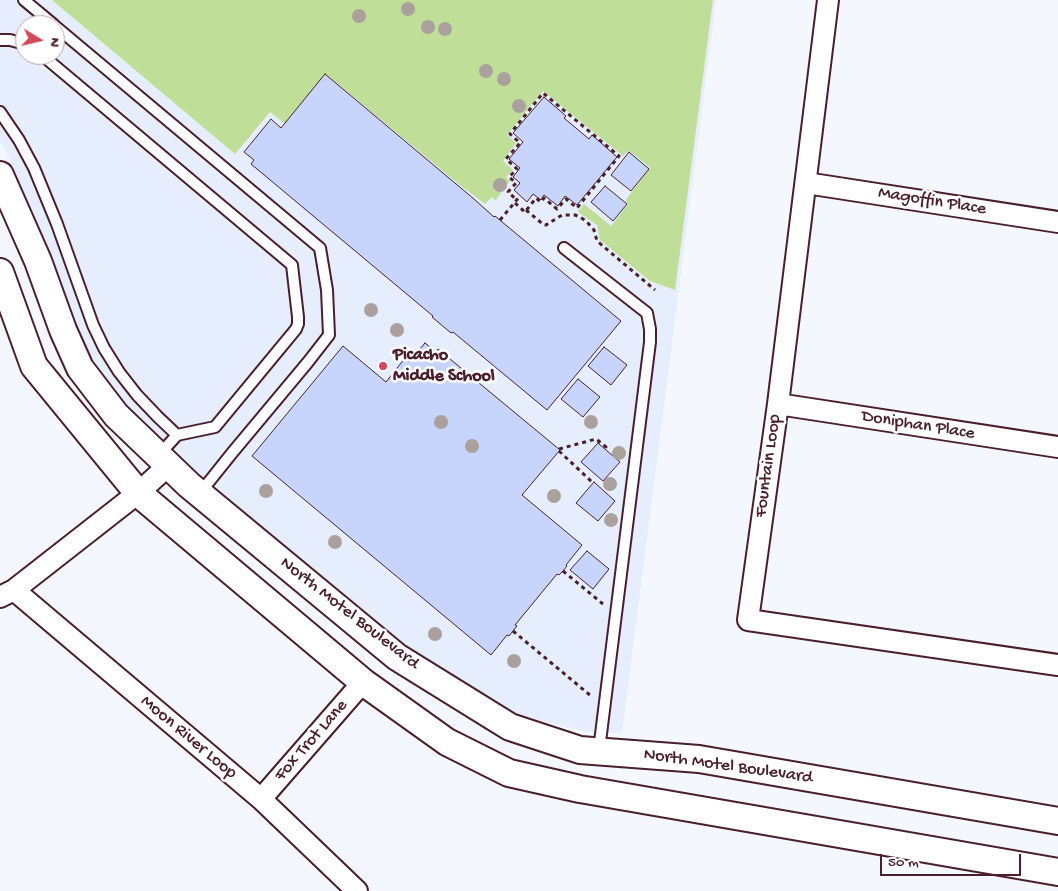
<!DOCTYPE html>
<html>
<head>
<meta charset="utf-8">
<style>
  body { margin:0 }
  #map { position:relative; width:1058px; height:891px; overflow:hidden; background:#f4f7fe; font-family:"Gochi Hand",sans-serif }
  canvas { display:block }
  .north { position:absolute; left:15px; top:15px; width:50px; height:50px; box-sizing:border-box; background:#fff; border:1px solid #b7a5aa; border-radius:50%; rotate:99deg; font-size:14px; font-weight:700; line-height:20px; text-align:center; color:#4a1f2b }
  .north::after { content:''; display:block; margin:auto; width:18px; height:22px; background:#d1495b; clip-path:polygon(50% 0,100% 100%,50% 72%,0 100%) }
  .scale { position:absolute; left:880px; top:854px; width:141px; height:22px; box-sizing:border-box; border:2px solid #4a1f2b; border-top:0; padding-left:6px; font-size:15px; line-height:18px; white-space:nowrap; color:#4a1f2b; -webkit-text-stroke:4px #fff; paint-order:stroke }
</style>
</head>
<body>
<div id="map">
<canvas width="1058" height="891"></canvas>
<div class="north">N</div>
<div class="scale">50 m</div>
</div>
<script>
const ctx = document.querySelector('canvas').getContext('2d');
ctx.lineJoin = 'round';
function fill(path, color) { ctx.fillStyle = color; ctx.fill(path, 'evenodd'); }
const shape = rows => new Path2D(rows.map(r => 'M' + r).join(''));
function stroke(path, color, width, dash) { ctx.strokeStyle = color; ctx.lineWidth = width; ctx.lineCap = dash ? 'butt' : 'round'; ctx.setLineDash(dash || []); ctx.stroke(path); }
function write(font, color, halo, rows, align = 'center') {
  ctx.font = font + ' "Gochi Hand",sans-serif'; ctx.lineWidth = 5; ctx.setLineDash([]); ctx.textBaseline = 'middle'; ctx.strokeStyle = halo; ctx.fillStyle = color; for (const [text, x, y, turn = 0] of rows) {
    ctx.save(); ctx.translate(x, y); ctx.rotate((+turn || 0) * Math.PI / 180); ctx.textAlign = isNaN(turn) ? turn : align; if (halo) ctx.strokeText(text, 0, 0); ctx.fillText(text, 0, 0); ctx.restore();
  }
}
fill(shape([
  [0,0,716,0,622,733,587,732,516,715,457,684,294,559,134,415,109,385,84,347,46,244,5,148,0,142],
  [25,25,55,25,55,55,25,55]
]), '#e6edfd');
fill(shape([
  [52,0,713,0,675,290,650,281,600,240,597,225,578,212,584,204,611,226,628,204,625,201,650,168,629,150,623,156,543,91,507,135,516,143,503,161,513,170,506,177,510,181,495,201,492,197,485,204,461,186,326,74,285,124,270,112,235,154]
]), '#bfdf98');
const building = shape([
  [325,74,474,199,494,217,495,216,621,321,547,410,453,332,451,333,432,317,433,316,251,164,254,160,244,152,271,119,281,128,325,74],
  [544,97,566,116,564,118,589,139,592,135,617,157,577,205,565,196,558,206,544,195,541,200,533,194,527,202,514,190,520,183,513,177,520,168,509,159,523,142,513,133,544,97],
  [629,152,649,169,631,191,611,175,629,152],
  [605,186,627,204,613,221,591,202,605,186],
  [425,343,436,352,438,349,560,450,522,495,582,545,566,565,567,566,563,571,559,575,557,574,515,625,517,626,509,636,507,635,491,655,252,456,343,346,386,382,405,358,409,362,425,343],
  [604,347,627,365,611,385,588,366,604,347],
  [578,379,600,397,583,417,561,399,578,379],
  [598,443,620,462,603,481,581,462,598,443],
  [594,482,615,501,598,521,576,503,594,482],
  [587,551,609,569,593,589,570,570,587,551]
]);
fill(building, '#c7d5fc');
stroke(building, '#4a1f2b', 1);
const service = shape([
  [24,0,54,25],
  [55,26,320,248,327,290,329,335,308,362,232,453,200,493],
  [0,40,10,40,25,44],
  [42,55,292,265,298,317,298,324,296,329,215,427,177,435,159,455],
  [0,112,19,140,34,168,57,224,93,325,104,348,119,372,137,395,157,416,177,435],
  [564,248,647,313,650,329,650,342,599,750]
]);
const minor = shape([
  [828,0,778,404,748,620,1058,665],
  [806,183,1058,222],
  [778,404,1058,447],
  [14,590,261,799,357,891],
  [0,597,14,590,138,493,169,465],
  [261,799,363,682]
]);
const tertiary = shape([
  [0,175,38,261,63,330,80,368,116,415,189,485,397,657,510,727,580,750,699,759,1058,821],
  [0,272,34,366,138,493,363,682,447,742,509,773,580,789,1058,872]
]);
stroke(service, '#4a1f2b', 14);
stroke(minor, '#4a1f2b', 24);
stroke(tertiary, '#4a1f2b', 30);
stroke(shape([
  [515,203,525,212,536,198,541,202,544,198,557,209,566,199,577,208,619,156,543,93,510,134,520,143,506,159,517,169,509,177,516,183,508,192,517,200],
  [526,210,544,225,546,225,562,215,575,215,580,217,586,221,594,230,597,241,655,290],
  [500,220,520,196],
  [559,449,596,439,606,447,605,448],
  [559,451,593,483],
  [563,571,603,604],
  [513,631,591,696]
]), '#4a1f2b', 3, [4, 4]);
stroke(service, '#fff', 10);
stroke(minor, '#fff', 20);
stroke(tertiary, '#fff', 26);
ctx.fillStyle = '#aaa09c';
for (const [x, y] of [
  [408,9],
  [359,16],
  [428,27],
  [445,29],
  [486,71],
  [504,79],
  [519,106],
  [500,185],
  [371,310],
  [397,330],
  [441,422],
  [591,422],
  [472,446],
  [619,453],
  [610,484],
  [266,491],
  [554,496],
  [611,520],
  [335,542],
  [435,634],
  [514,661]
]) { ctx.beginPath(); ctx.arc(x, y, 7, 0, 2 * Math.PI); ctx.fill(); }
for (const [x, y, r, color] of [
  [383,366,5,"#d1495b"]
]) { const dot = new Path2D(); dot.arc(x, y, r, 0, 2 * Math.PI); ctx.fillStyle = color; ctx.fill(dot); stroke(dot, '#fff', 2); }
write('18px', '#4a1f2b', '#fff', [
  ["Magoffin Place",932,202,9],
  ["Doniphan Place",918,426,9],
  ["Fountain Loop",769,466,-82],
  ["North Motel Boulevard",349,614,38],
  ["Moon River Loop",188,738,40],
  ["Fox Trot Lane",312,741,-49],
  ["North Motel Boulevard",728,767,8]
]);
write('bold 18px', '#4a1f2b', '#fff', [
  ["Picacho",393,356],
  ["Middle School",393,377]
], 'left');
</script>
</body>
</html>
